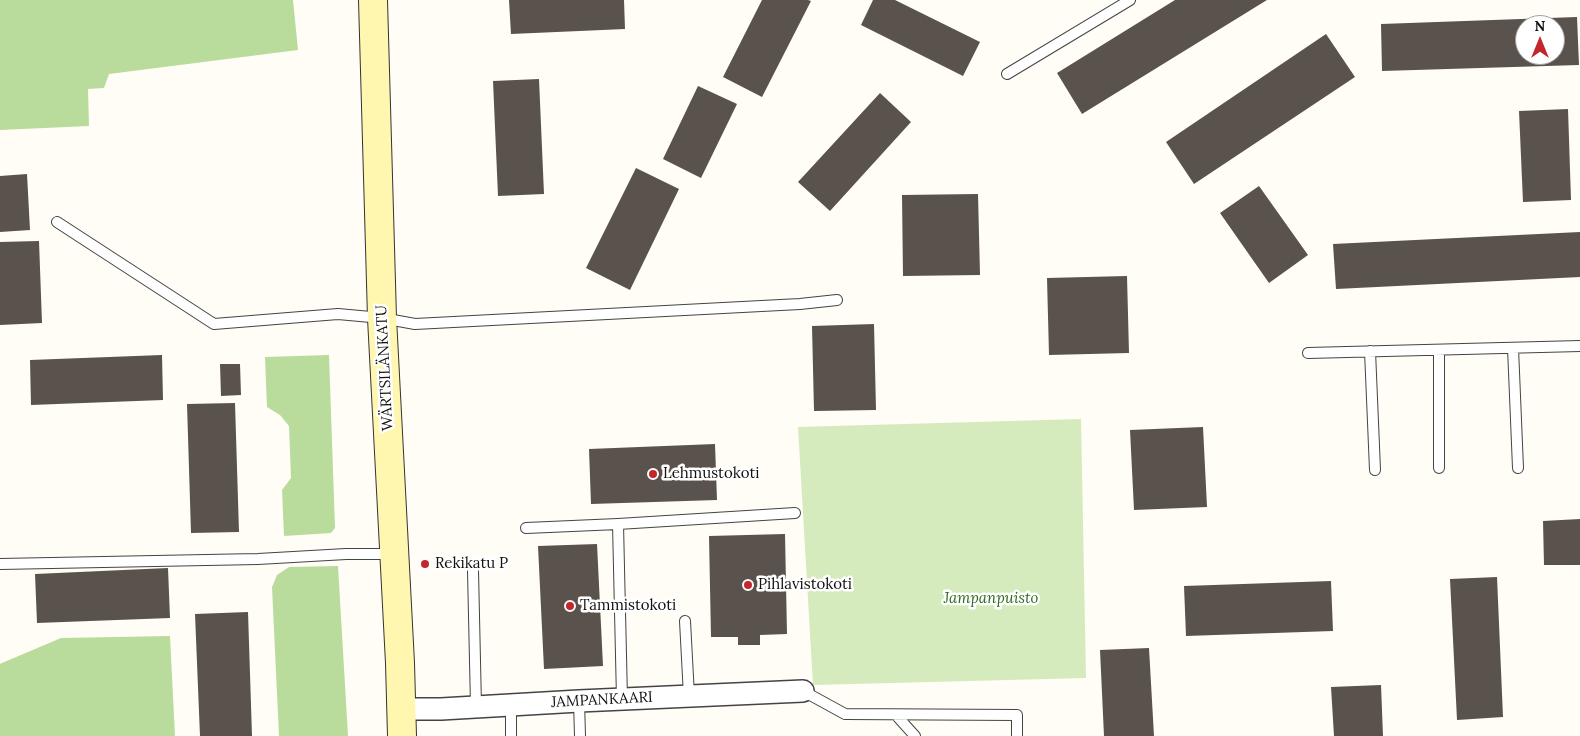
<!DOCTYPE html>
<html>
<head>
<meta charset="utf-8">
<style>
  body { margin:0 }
  #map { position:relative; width:1580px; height:736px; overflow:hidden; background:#fffdf5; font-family:Lora,serif }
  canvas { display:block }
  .north { position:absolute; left:1515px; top:15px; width:50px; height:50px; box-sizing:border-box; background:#fff; border:1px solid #a0a0a0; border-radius:50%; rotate:0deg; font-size:14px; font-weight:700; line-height:20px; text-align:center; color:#111 }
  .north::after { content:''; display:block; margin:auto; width:18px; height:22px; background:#c4262e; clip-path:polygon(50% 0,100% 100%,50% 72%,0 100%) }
</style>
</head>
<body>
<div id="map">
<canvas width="1580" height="736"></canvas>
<div class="north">N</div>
</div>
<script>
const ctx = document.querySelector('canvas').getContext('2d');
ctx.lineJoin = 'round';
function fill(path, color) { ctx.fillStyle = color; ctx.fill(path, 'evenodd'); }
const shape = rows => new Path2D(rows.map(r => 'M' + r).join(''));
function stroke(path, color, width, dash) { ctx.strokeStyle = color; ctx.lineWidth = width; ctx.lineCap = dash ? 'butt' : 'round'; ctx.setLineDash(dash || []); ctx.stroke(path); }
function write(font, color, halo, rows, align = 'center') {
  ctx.font = font + ' Lora,serif'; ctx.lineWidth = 5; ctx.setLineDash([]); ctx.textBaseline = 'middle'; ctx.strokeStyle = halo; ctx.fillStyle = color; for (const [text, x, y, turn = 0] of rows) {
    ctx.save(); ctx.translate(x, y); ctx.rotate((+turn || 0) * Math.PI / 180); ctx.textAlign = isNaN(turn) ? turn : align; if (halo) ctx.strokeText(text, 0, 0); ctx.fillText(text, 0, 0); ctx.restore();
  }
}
fill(shape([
  [1081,419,1086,678,813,685,798,427]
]), '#d5ebbd');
fill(shape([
  [0,0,293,0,298,50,109,74,104,88,88,89,89,126,0,130],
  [329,355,335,528,331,533,284,536,282,490,291,478,289,426,280,415,267,407,265,357],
  [338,566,348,736,279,736,272,587,277,575,289,567],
  [170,636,175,736,0,736,0,664,2,663,61,638]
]), '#b9dc9c');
fill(shape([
  [509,0,624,0,625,29,511,34],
  [762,0,808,0,811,1,762,97,723,77],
  [873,0,895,0,980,42,963,76,861,25],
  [1175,0,1267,0,1082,114,1057,73],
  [1577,17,1579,65,1382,71,1381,24],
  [1525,25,1555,25,1555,55,1525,55],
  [1326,34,1355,77,1194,184,1166,142],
  [539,79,544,194,498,196,493,81],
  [698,86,737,104,701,178,663,159],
  [880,93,911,122,830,211,798,182],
  [1568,109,1571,200,1523,202,1519,111],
  [636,168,679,189,630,290,586,268],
  [27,174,30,230,0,232,0,176],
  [1259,186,1308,255,1269,283,1220,213],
  [978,194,980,275,903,276,902,195],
  [1580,232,1580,277,1336,289,1333,244],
  [39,241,42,323,0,325,0,242],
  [1127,276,1129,353,1049,355,1047,278],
  [874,324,876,410,814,411,812,326],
  [162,355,163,400,31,405,30,360],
  [220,364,240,364,241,395,221,396],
  [235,403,239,532,191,533,187,404],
  [1203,427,1207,507,1134,510,1130,430],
  [715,444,717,500,591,504,589,449],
  [1580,519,1580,565,1544,565,1543,521],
  [785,534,787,634,760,635,760,645,738,645,738,637,711,637,709,536],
  [597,544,603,666,544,669,538,546],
  [168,568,170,618,37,623,35,574],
  [1497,577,1503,717,1457,720,1450,579],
  [1331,581,1333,631,1186,636,1184,586],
  [248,612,252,736,200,736,195,614],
  [1149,648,1154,736,1104,736,1100,650],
  [1381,685,1383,736,1334,736,1331,687]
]), '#5a524d');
const lane = shape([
  [1007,74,1130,0],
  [57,222,214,324,338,314,382,318,415,324,800,304,837,300],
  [1513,348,1518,468],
  [1439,350,1439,468],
  [1370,351,1375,470],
  [1308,353,1580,346],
  [618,524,622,699],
  [526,528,618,524,795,513],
  [0,564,258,559,346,554,394,554],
  [473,571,476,706],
  [685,621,689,696],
  [803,691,845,714,1017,715,1017,736],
  [579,701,580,736],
  [511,705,511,736],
  [896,715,915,736]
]);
const street = shape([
  [402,709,441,709,579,701,803,691]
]);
const secondary = shape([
  [373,0,382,318,400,663,402,736]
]);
stroke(lane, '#444', 12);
stroke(street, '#444', 24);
stroke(secondary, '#333', 30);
stroke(lane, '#fff', 10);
stroke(street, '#fff', 21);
stroke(secondary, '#fff6b0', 28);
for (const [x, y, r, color] of [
  [653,474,5,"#c4262e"],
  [425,564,5,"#c4262e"],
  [748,585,5,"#c4262e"],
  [570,606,5,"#c4262e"]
]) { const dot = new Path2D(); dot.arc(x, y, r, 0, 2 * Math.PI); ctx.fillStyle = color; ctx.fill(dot); stroke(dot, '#fff', 2); }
write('15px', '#111', '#fff', [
  ["WÄRTSILÄNKATU",385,368,-93],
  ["JAMPANKAARI",602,700,-3]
]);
write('15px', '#111', '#fff', [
  ["Lehmustokoti",663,474],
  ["Rekikatu P",435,564],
  ["Pihlavistokoti",758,585],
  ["Tammistokoti",580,606]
], 'left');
write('italic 15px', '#2f6b1f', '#fff', [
  ["Jampanpuisto",991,599]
]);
</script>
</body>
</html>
